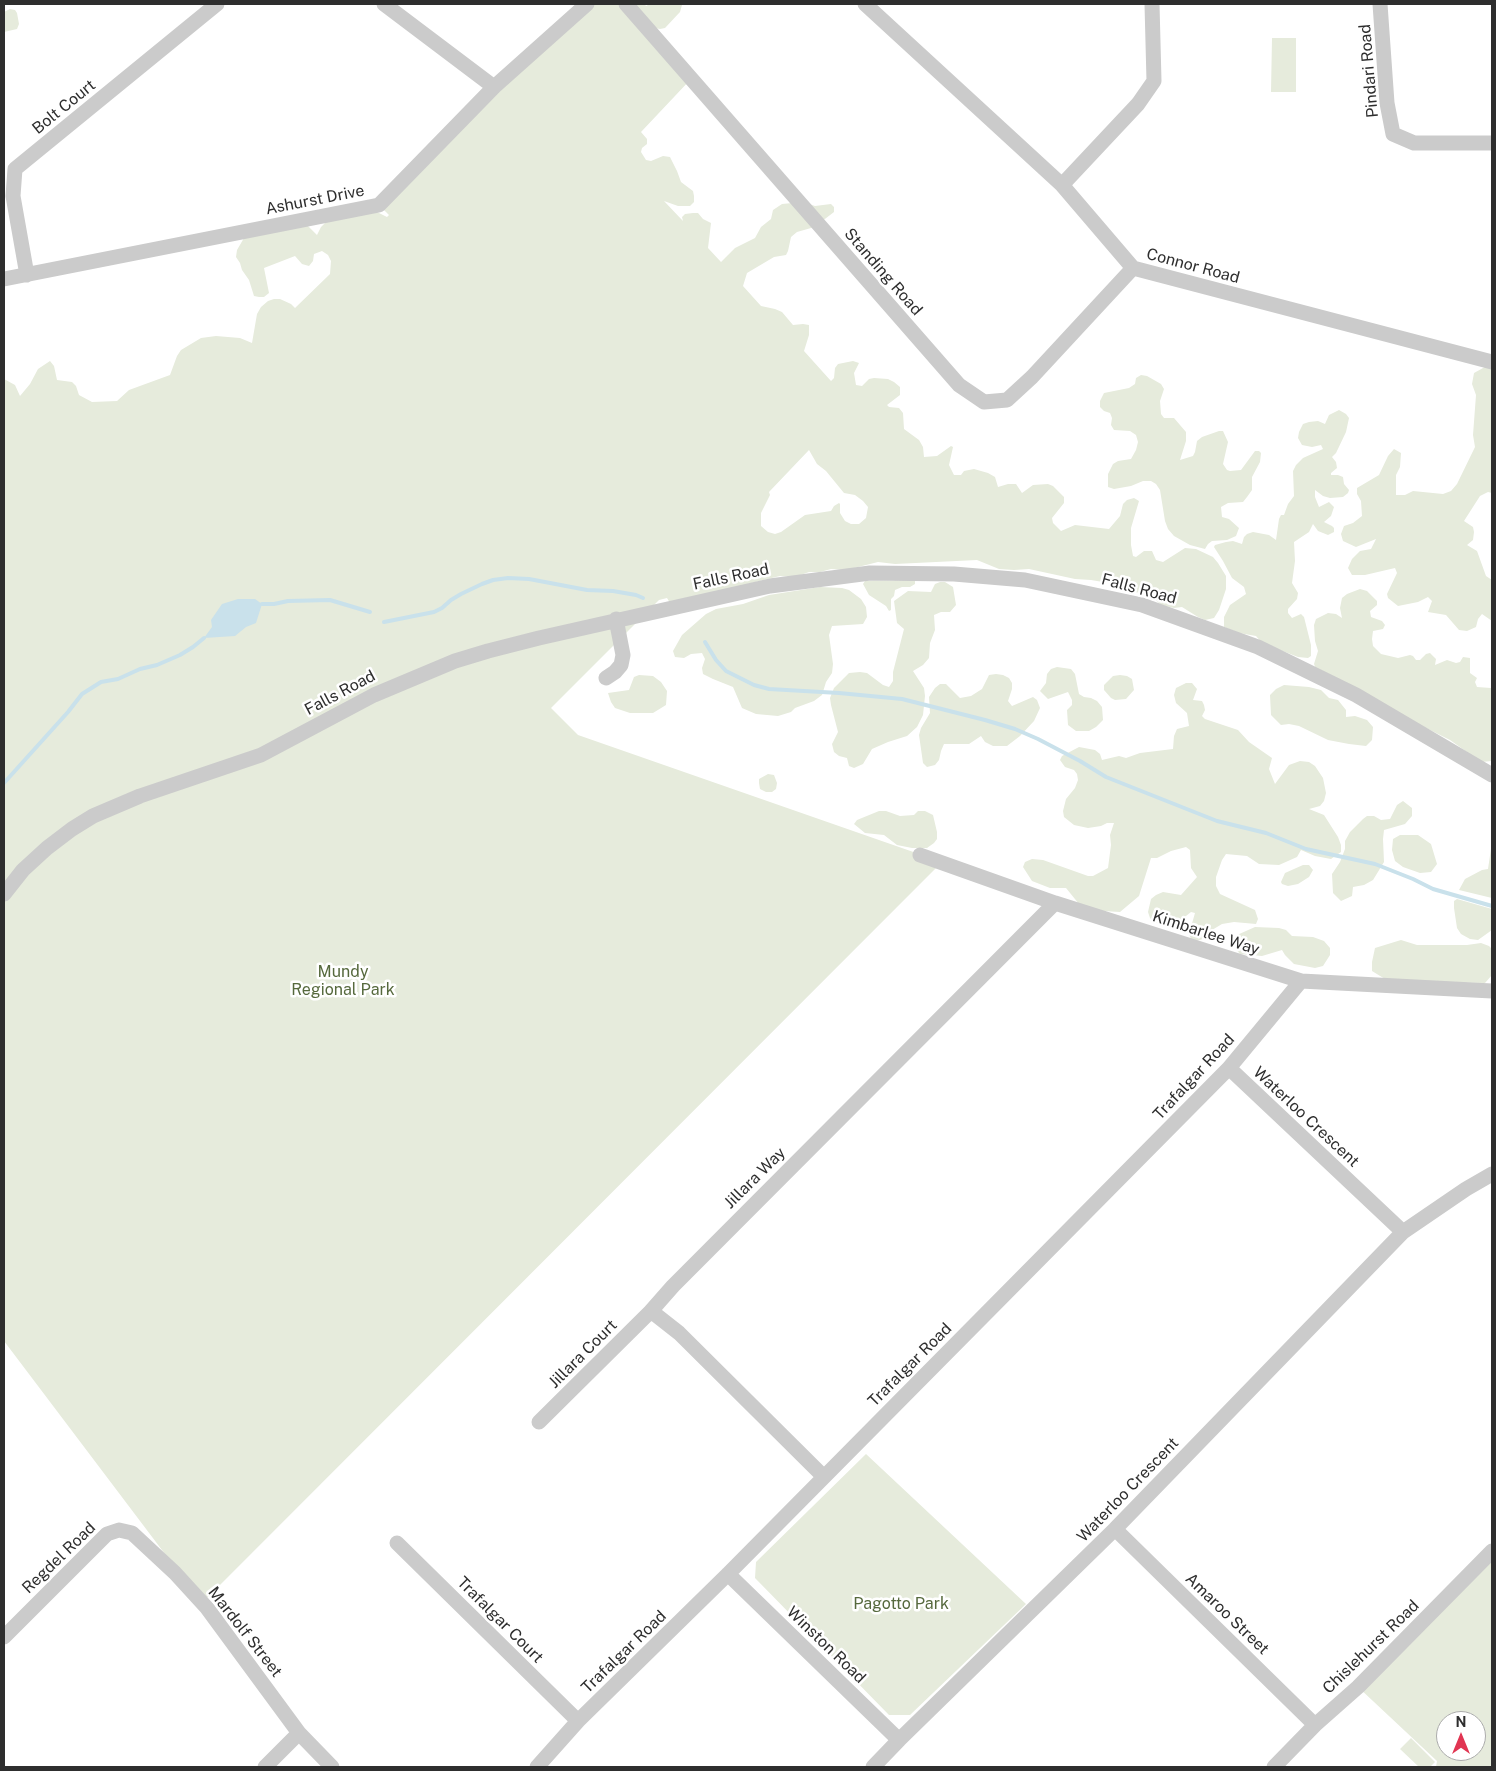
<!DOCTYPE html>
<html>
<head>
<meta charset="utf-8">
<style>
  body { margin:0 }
  #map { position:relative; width:1496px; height:1771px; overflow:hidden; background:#fff; font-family:"Public Sans",sans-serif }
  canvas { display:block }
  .frame { position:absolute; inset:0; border:5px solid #2e2e2e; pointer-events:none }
  .north { position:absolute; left:1436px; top:1711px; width:50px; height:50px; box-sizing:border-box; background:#fff; border:1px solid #ababab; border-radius:50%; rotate:0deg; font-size:14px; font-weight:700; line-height:20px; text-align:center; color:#2e2e2e }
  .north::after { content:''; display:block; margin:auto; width:18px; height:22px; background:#e13552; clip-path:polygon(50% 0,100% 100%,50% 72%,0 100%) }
</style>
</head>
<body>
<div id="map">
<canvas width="1496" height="1771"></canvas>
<div class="frame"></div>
<div class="north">N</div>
</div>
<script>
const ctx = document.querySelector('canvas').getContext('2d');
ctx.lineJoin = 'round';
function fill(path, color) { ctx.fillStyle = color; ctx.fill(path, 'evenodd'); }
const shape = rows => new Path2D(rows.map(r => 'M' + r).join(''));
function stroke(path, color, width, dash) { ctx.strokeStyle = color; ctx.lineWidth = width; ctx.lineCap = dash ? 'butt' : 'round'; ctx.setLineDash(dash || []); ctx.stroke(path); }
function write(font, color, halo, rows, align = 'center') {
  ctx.font = font + ' "Public Sans",sans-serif'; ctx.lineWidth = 5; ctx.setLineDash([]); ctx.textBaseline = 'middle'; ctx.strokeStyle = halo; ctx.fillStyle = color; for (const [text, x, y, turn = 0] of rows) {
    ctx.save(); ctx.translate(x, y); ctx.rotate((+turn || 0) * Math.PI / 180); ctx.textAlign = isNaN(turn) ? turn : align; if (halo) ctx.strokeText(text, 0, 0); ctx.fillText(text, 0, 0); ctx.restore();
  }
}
fill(shape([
  [587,4,626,4,691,79,641,132,647,139,647,144,642,148,641,152,646,160,651,161,663,156,670,157,677,171,681,182,693,191,694,196,694,202,690,206,678,206,664,201,683,221,682,217,685,214,693,213,698,213,703,219,711,223,708,248,721,262,735,248,755,238,761,227,771,219,773,210,782,204,803,202,815,206,831,204,834,207,834,212,821,222,811,228,797,232,791,237,788,251,786,255,774,257,747,273,743,286,761,306,775,309,782,312,793,325,803,324,809,325,809,335,804,351,831,381,834,378,835,368,838,364,853,361,859,363,854,373,856,385,862,386,869,379,874,378,888,379,894,382,900,387,900,395,887,405,889,407,899,408,903,413,904,429,919,440,923,447,924,457,937,456,951,446,953,447,949,465,954,475,961,475,964,471,974,469,988,473,995,477,998,487,1008,484,1016,484,1022,493,1033,485,1048,484,1053,486,1064,497,1064,503,1052,518,1053,523,1061,531,1075,525,1109,529,1120,516,1123,504,1127,500,1134,498,1139,501,1131,528,1131,545,1133,556,1136,557,1144,551,1152,551,1156,560,1163,562,1185,548,1196,549,1213,557,1218,563,1226,576,1226,589,1219,610,1214,618,1205,620,1198,617,1182,607,1174,608,1161,605,1151,595,1144,593,1121,591,1109,583,1091,580,1075,579,1029,569,1014,570,999,569,977,560,895,564,878,562,846,570,831,569,820,572,809,572,795,577,780,576,670,603,667,598,659,600,551,708,578,735,942,862,202,1603,4,1341,4,379,15,385,20,396,30,384,38,369,50,361,54,366,57,380,72,382,76,386,79,395,92,402,117,401,129,390,170,375,177,356,181,350,201,338,216,336,240,338,252,343,257,314,261,307,268,301,274,299,280,299,291,304,295,308,330,274,331,261,328,255,322,251,314,254,313,261,309,266,302,264,295,256,264,268,269,293,264,297,259,297,254,296,249,280,242,270,240,263,236,257,237,250,244,238,306,224,317,235,321,227,326,222,377,212,387,217,389,215,379,205],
  [809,450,817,464,826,471,844,493,855,495,863,501,868,507,866,518,859,524,851,524,845,521,840,513,840,504,839,503,834,506,831,511,805,515,781,532,775,534,768,532,761,526,761,513,770,495,769,492],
  [633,4,642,4,647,6,648,4,682,4,682,5,680,12,665,28,660,29,655,28],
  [10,9,15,10,17,13,19,24,17,29,4,32,4,12],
  [1272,38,1296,38,1296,92,1271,92],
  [1492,363,1492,493,1488,492,1480,496,1464,521,1473,527,1474,532,1473,540,1467,545,1477,551,1486,576,1492,580,1492,621,1482,614,1478,619,1476,627,1467,631,1459,630,1446,615,1428,612,1432,601,1428,597,1418,602,1398,606,1388,598,1387,594,1397,573,1395,568,1365,575,1352,575,1348,568,1352,559,1360,551,1371,549,1376,539,1356,547,1343,541,1341,534,1344,526,1353,523,1362,516,1361,501,1357,494,1357,488,1379,475,1388,456,1394,449,1401,453,1400,467,1396,475,1396,495,1405,495,1413,491,1443,494,1451,491,1457,484,1475,447,1473,435,1476,395,1472,384,1474,373],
  [1141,375,1147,376,1161,384,1164,389,1160,401,1161,414,1164,418,1174,418,1186,432,1186,441,1180,460,1193,456,1195,452,1197,441,1202,437,1219,431,1223,431,1228,442,1223,464,1227,470,1230,471,1241,470,1255,451,1259,451,1261,453,1260,462,1252,477,1252,490,1247,497,1243,502,1228,503,1221,507,1222,517,1229,519,1239,528,1236,536,1227,540,1212,541,1208,544,1205,549,1190,545,1174,536,1168,529,1165,521,1160,490,1156,484,1151,481,1143,481,1131,486,1114,489,1108,487,1108,474,1113,464,1118,461,1131,459,1136,450,1138,442,1136,435,1130,431,1114,430,1111,425,1112,418,1110,413,1104,411,1100,407,1100,401,1104,393,1129,388,1135,384,1136,378],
  [1339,410,1346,414,1349,418,1346,432,1336,453,1332,457,1336,462,1337,468,1331,473,1331,475,1338,475,1343,477,1344,484,1349,490,1348,493,1343,497,1330,498,1323,496,1315,490,1315,497,1319,507,1329,502,1334,507,1331,516,1324,522,1332,526,1334,528,1334,532,1328,535,1318,531,1313,524,1309,532,1294,542,1295,561,1292,583,1298,593,1297,599,1288,609,1288,613,1292,618,1301,614,1304,617,1311,645,1311,656,1308,658,1298,657,1262,643,1256,636,1239,633,1224,627,1224,617,1230,605,1246,594,1244,587,1232,578,1223,561,1214,547,1215,545,1226,542,1233,541,1242,544,1244,537,1247,534,1253,532,1269,535,1276,540,1279,519,1281,515,1284,515,1288,504,1294,496,1293,471,1296,465,1303,458,1323,449,1321,445,1312,447,1302,445,1298,438,1299,432,1303,424,1309,422,1318,421,1325,424,1329,415],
  [915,580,915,584,910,587,902,587,895,590,894,596,891,599,891,610,889,611,886,606,869,595,863,584,865,581],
  [940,582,945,582,953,587,956,605,950,612,941,612,934,615,935,630,930,643,929,658,923,665,913,671,924,688,925,696,923,715,917,727,907,736,888,742,872,749,863,764,854,768,849,766,847,758,839,756,834,752,832,744,838,732,831,705,830,698,834,688,849,673,860,672,867,673,883,685,889,687,893,681,893,672,904,629,897,623,894,601,908,591,931,592,935,584],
  [820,587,842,588,849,590,861,599,866,607,867,617,863,624,832,626,829,635,833,664,832,673,826,682,822,695,814,701,795,708,791,712,778,716,756,714,742,708,733,687,713,679,703,674,702,668,705,659,702,653,691,654,684,658,675,657,673,651,682,635,706,614,716,609,743,604,769,595],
  [1360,589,1367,591,1377,601,1377,605,1370,611,1371,617,1382,621,1385,625,1383,629,1373,631,1372,639,1373,646,1381,654,1398,658,1410,655,1413,656,1416,660,1420,660,1426,654,1430,653,1436,659,1435,665,1447,660,1456,663,1460,662,1463,657,1470,658,1470,673,1477,678,1475,682,1477,687,1491,688,1492,687,1492,761,1481,762,1450,740,1412,721,1316,669,1314,664,1318,651,1315,641,1314,625,1316,619,1328,613,1336,614,1342,618,1340,608,1342,598,1347,594],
  [1057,667,1071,669,1075,674,1079,694,1084,697,1091,698,1097,701,1102,707,1103,720,1096,727,1089,731,1076,731,1068,725,1067,710,1072,705,1072,700,1068,692,1048,699,1040,691,1046,683,1047,674,1051,669],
  [996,674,1003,675,1009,678,1012,683,1012,689,1008,701,1012,706,1033,697,1037,700,1040,708,1034,721,1020,736,1007,746,993,746,985,742,981,736,969,744,944,744,941,751,939,760,935,765,927,767,923,763,919,735,921,728,930,713,929,697,935,688,940,684,946,684,960,698,971,696,982,689,989,675],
  [639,675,653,676,661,682,667,691,666,705,653,713,630,713,615,708,611,702,608,693,629,690,634,677],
  [1120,675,1127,676,1132,679,1134,690,1126,699,1115,700,1111,698,1104,690,1104,685,1113,676],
  [1186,683,1192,683,1197,689,1193,700,1202,701,1204,705,1205,710,1202,716,1205,719,1238,730,1249,742,1272,758,1269,769,1275,784,1289,765,1300,761,1309,762,1315,766,1323,778,1326,793,1324,801,1320,806,1309,809,1324,815,1338,837,1341,845,1341,852,1331,859,1315,856,1301,850,1297,857,1279,865,1259,864,1247,856,1226,854,1222,860,1216,877,1216,886,1220,894,1255,910,1258,919,1256,924,1234,922,1222,924,1207,933,1203,939,1196,941,1191,939,1189,934,1195,913,1191,912,1181,920,1166,926,1154,922,1150,918,1148,912,1151,899,1156,895,1163,892,1181,895,1197,877,1191,868,1190,850,1186,847,1171,851,1157,858,1151,858,1139,896,1120,912,1103,911,1079,904,1066,888,1050,888,1032,881,1023,867,1025,862,1032,859,1043,860,1088,876,1093,876,1108,868,1111,845,1110,835,1114,823,1107,823,1101,826,1088,828,1074,825,1064,817,1063,811,1066,799,1075,788,1078,780,1077,774,1074,770,1065,767,1060,760,1062,756,1079,747,1095,750,1100,754,1102,760,1119,756,1126,758,1140,753,1173,749,1174,736,1177,729,1189,726,1187,713,1176,703,1174,695,1176,688],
  [1284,685,1309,687,1321,690,1329,698,1338,700,1346,710,1346,717,1355,716,1367,720,1373,727,1372,740,1366,746,1349,744,1328,740,1299,726,1289,724,1281,725,1271,715,1270,695,1276,689],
  [768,774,774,775,777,783,776,789,772,792,766,792,760,789,759,783,759,779],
  [1403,801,1412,808,1412,816,1405,824,1384,830,1383,839,1384,862,1373,880,1364,885,1353,887,1352,896,1341,901,1333,893,1332,874,1340,862,1345,849,1345,841,1350,832,1363,819,1367,816,1374,816,1381,820,1390,819,1397,805],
  [879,811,886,811,900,816,914,815,918,811,925,811,933,815,937,832,937,839,934,843,927,848,912,848,897,845,884,835,865,833,854,824,857,820],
  [1400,835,1418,835,1431,844,1437,864,1431,872,1420,873,1403,867,1395,861,1392,850,1393,839],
  [1492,842,1492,898,1459,890,1465,879,1482,870,1488,869],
  [1303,865,1309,865,1313,870,1309,877,1298,884,1288,886,1282,884,1281,882,1285,873],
  [1457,899,1492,909,1492,930,1478,940,1470,939,1461,934,1457,928,1454,908,1454,901],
  [1255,927,1279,928,1286,930,1292,936,1313,937,1324,941,1330,948,1330,955,1323,966,1315,968,1294,964,1285,955,1282,950,1262,956,1240,954,1234,947,1237,935],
  [1401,940,1417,945,1467,945,1481,943,1489,946,1492,949,1492,975,1485,983,1422,982,1385,979,1372,971,1372,962,1375,948],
  [866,1454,1026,1604,910,1715,889,1715,755,1578,756,1562],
  [1492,1551,1492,1767,1436,1767,1437,1761,1358,1687],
  [1446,1721,1476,1721,1476,1751,1446,1751],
  [1411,1738,1435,1762,1430,1767,1419,1767,1400,1749]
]), '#e6ebdc');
fill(shape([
  [238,599,255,599,262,604,256,623,246,627,235,636,204,638,212,627,211,620,222,604]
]), '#c9e1eb');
stroke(shape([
  [262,604,274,604,288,601,330,600,370,612],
  [384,622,434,612,442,608,451,600,461,594,482,584,493,580,508,578,529,579,587,590,613,591,636,595,643,598],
  [705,642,716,660,726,671,754,685,769,689,839,693,902,699,985,720,1015,729,1038,739,1080,761,1106,777,1217,821,1266,833,1306,849,1375,864,1413,879,1433,889,1492,906],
  [4,783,68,712,82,694,101,682,118,679,140,669,157,665,180,655,193,647,204,638]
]), '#c9e1eb', 4);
stroke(shape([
  [384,4,494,87],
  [626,4,959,385,984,402,1007,400,1032,377,1133,268],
  [865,4,1062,185,1133,268,1492,362],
  [1380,4,1387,103,1393,134,1414,143,1492,143],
  [1062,185,1138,104,1154,81,1152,4],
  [27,275,13,196,15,169,217,4],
  [4,279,379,205,494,87,587,4],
  [606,678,615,672,621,665,623,655,616,619],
  [920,855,1055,903,1301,981,1492,991],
  [4,894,23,870,47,848,72,829,93,816,140,796,261,755,374,695,455,661,488,651,539,638,770,586,870,573,954,574,1025,580,1142,605,1258,647,1356,695,1492,775],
  [1403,1232,1466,1189,1492,1174],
  [539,1422,651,1311],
  [824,1477,679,1333,651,1311,673,1286,1055,903],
  [1115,1529,1315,1725],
  [397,1543,578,1721],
  [728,1574,899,1740],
  [4,1637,107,1534,119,1530,132,1533,175,1573,207,1608,299,1733,332,1767],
  [265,1767,299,1733],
  [537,1767,578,1721,728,1574,1229,1068,1301,981],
  [873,1767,899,1740,1115,1529,1403,1232,1229,1068],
  [1274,1767,1315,1725,1358,1687,1492,1551]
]), '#cbcbcb', 15);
write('16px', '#2e2e2e', '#fff', [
  ["Pindari Road",1369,71,-95],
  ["Bolt Court",64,107,-39],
  ["Ashurst Drive",315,200,-11],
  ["Connor Road",1193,266,15],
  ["Standing Road",883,272,49],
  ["Falls Road",731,577,-12],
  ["Falls Road",1139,589,15],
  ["Falls Road",340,693,-28],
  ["Kimbarlee Way",1206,933,18],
  ["Trafalgar Road",1194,1077,-47],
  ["Waterloo Crescent",1306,1117,43],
  ["Jillara Way",755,1178,-45],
  ["Jillara Court",583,1354,-45],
  ["Trafalgar Road",910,1365,-45],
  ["Waterloo Crescent",1128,1490,-46],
  ["Regdel Road",59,1558,-44],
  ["Amaroo Street",1227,1614,44],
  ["Trafalgar Court",500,1620,45],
  ["Mardolf Street",245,1632,52],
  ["Winston Road",826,1645,44],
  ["Chislehurst Road",1371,1647,-44],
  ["Trafalgar Road",624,1652,-44]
]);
write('16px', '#56693d', '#fff', [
  ["Mundy",343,972],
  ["Regional Park",343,990],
  ["Pagotto Park",901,1604]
]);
</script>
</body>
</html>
